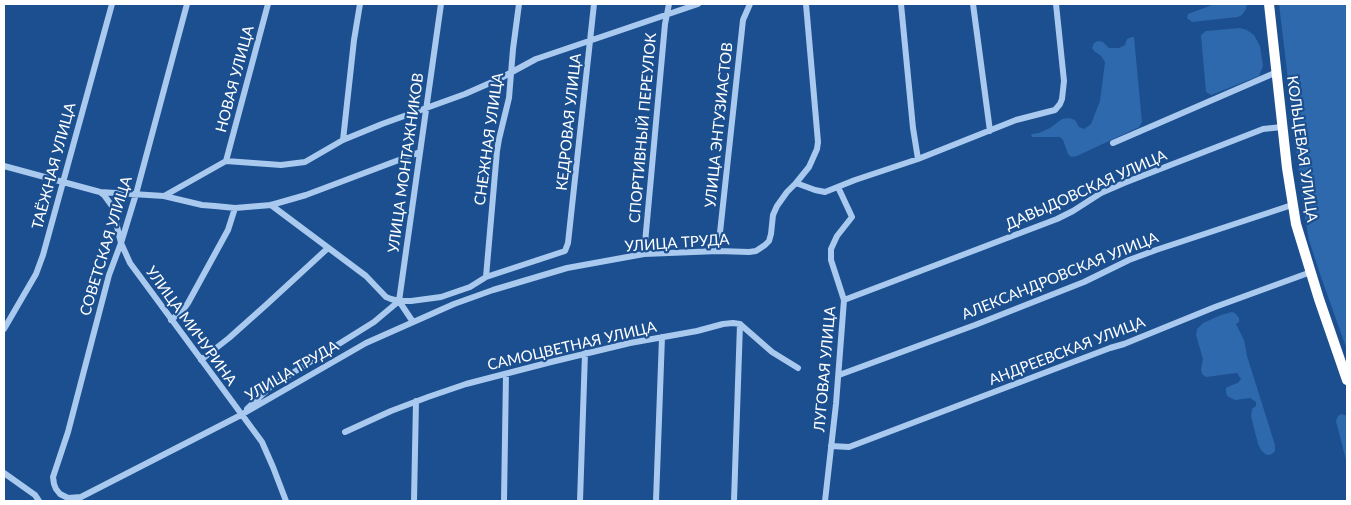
<!DOCTYPE html>
<html>
<head>
<meta charset="utf-8">
<style>
  body { margin:0 }
  #map { position:relative; width:1351px; height:505px; overflow:hidden; background:#1b4f8f; font-family:Lato,sans-serif }
  canvas { display:block }
  .frame { position:absolute; inset:0; border:5px solid #fff; pointer-events:none }
</style>
</head>
<body>
<div id="map">
<canvas width="1351" height="505"></canvas>
<div class="frame"></div>
</div>
<script>
const ctx = document.querySelector('canvas').getContext('2d');
ctx.lineJoin = 'round';
function fill(path, color) { ctx.fillStyle = color; ctx.fill(path, 'evenodd'); }
const shape = rows => new Path2D(rows.map(r => 'M' + r).join(''));
function stroke(path, color, width, dash) { ctx.strokeStyle = color; ctx.lineWidth = width; ctx.lineCap = dash ? 'butt' : 'round'; ctx.setLineDash(dash || []); ctx.stroke(path); }
function write(font, color, halo, rows, align = 'center') {
  ctx.font = font + ' Lato,sans-serif'; ctx.lineWidth = 4.5; ctx.setLineDash([]); ctx.textBaseline = 'middle'; ctx.strokeStyle = halo; ctx.fillStyle = color; for (const [text, x, y, turn = 0] of rows) {
    ctx.save(); ctx.translate(x, y); ctx.rotate((+turn || 0) * Math.PI / 180); ctx.textAlign = isNaN(turn) ? turn : align; if (halo) ctx.strokeText(text, 0, 0); ctx.fillText(text, 0, 0); ctx.restore();
  }
}
fill(shape([
  [1215,4,1247,4,1246,9,1242,15,1238,17,1192,22,1187,18,1188,14],
  [1279,4,1347,4,1347,350,1320,274,1309,240,1303,206],
  [1240,28,1247,30,1254,35,1260,46,1263,66,1259,76,1211,95,1206,92,1201,35,1206,31],
  [1132,37,1134,37,1142,122,1139,127,1077,156,1071,157,1068,154,1063,140,1060,137,1032,137,1031,135,1032,134,1039,133,1050,128,1062,119,1069,118,1075,120,1079,127,1084,129,1091,124,1100,101,1105,62,1101,56,1094,51,1092,48,1094,43,1098,41,1103,42,1109,48,1119,48,1125,45,1127,39],
  [1232,312,1235,313,1239,318,1239,322,1236,324,1244,340,1247,356,1275,445,1275,451,1272,454,1268,455,1265,454,1261,450,1258,444,1251,416,1252,409,1256,406,1256,402,1250,398,1235,400,1227,396,1226,392,1226,388,1232,385,1238,383,1241,379,1237,373,1206,377,1202,374,1201,369,1203,359,1196,335,1197,329,1203,323,1221,315],
  [1342,414,1347,416,1347,464,1336,421,1338,416]
]), '#2e69ad');
stroke(shape([
  [187,4,136,194,121,243,109,275,68,432,53,477,54,484,56,489,60,494,68,498,81,497,241,415,366,343,454,304,493,290,567,268,644,254,718,251,749,252,756,251,765,245,769,241,771,234,773,215,777,206,787,192,796,183,815,190,825,192,855,180,918,159,1016,120,1055,110,1060,104,1062,99,1064,81,1056,4],
  [901,4,913,128,918,159],
  [973,4,990,131],
  [343,140,354,40,360,4],
  [1113,143,1277,72],
  [226,161,268,4],
  [4,166,100,192,164,196,226,161,281,165,305,162,343,140,382,124,465,94,499,79,536,59,698,4],
  [796,183,809,167,817,149,818,142,806,4],
  [100,192,104,195,112,206,121,243,130,263,262,442,273,467,286,501],
  [164,196,202,205,215,206,235,208,271,205,306,195,420,152],
  [271,205,366,276,386,297,391,299,399,301],
  [718,251,743,20,750,4],
  [644,254,665,24,669,4],
  [486,277,497,151,499,139,509,98,513,49,519,4],
  [844,300,1057,219,1073,211,1101,193,1124,183,1258,131,1263,129,1282,127],
  [171,320,183,310,188,303,228,230,235,208],
  [413,322,399,301,441,4],
  [4,329,36,274,43,255,112,4],
  [201,360,229,338,266,305,328,248],
  [839,375,975,325,1084,282,1129,260,1156,250,1292,205],
  [247,409,270,387,374,322,399,301,411,301,441,297,470,287,486,277,565,251,568,243,594,4],
  [345,432,391,411,428,397,466,384,551,362,630,343,697,331,723,324,733,323,740,324,772,352,798,368],
  [831,446,849,447,1110,348,1124,344,1215,307,1311,272],
  [4,473,35,495,39,501],
  [414,501,416,401],
  [504,501,506,374],
  [580,501,585,353],
  [656,501,662,337],
  [734,501,740,324],
  [825,501,836,404,844,300,831,260,831,249,837,236,852,217,838,187]
]), '#a9c9ee', 6);
stroke(shape([
  [1269,4,1287,168,1296,224,1319,299,1347,380]
]), '#fff', 10);
write('15px', '#fff', '#1b4f8f', [
  ["НОВАЯ УЛИЦА",235,79,-75],
  ["КЕДРОВАЯ УЛИЦА",569,122,-84],
  ["УЛИЦА ЭНТУЗИАСТОВ",719,125,-84],
  ["СПОРТИВНЫЙ ПЕРЕУЛОК",643,128,-85],
  ["СНЕЖНАЯ УЛИЦА",489,139,-82],
  ["КОЛЬЦЕВАЯ УЛИЦА",1302,149,82],
  ["УЛИЦА МОНТАЖНИКОВ",406,163,-82],
  ["ТАЁЖНАЯ УЛИЦА",54,166,-75],
  ["ДАВЫДОВСКАЯ УЛИЦА",1086,190,-24],
  ["УЛИЦА ТРУДА",677,243,-4],
  ["СОВЕТСКАЯ УЛИЦА",106,246,-73],
  ["АЛЕКСАНДРОВСКАЯ УЛИЦА",1060,276,-22],
  ["УЛИЦА МИЧУРИНА",191,326,54],
  ["САМОЦВЕТНАЯ УЛИЦА",572,346,-13],
  ["АНДРЕЕВСКАЯ УЛИЦА",1067,351,-21],
  ["ЛУГОВАЯ УЛИЦА",825,369,-85],
  ["УЛИЦА ТРУДА",292,371,-30]
]);
</script>
</body>
</html>
